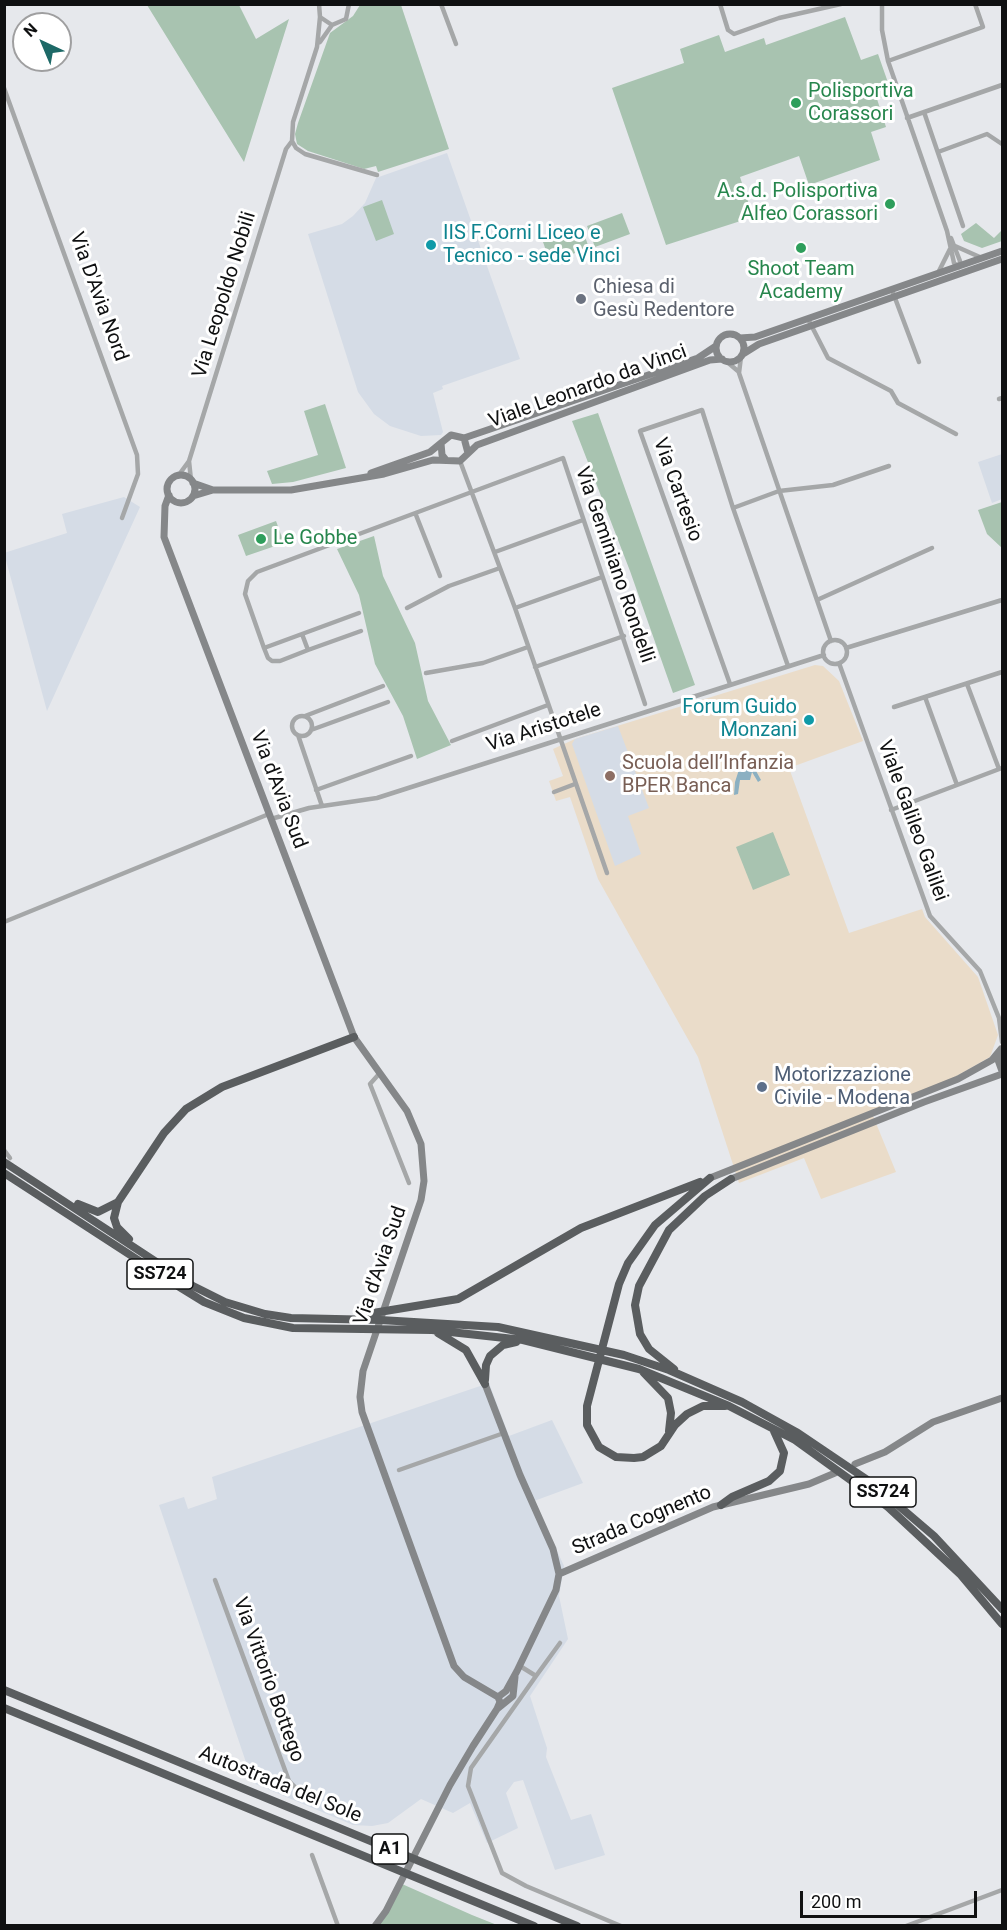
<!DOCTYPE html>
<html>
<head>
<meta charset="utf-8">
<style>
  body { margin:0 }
  #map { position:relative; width:1007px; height:1930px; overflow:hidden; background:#e6e8ec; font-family:Roboto,sans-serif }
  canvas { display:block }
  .frame { position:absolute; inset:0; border:6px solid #0f1011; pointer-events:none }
  .north { position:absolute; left:12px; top:12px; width:60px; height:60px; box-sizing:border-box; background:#fff; border:2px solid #9f9fa0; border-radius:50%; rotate:316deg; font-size:16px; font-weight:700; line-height:24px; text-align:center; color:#0f1011 }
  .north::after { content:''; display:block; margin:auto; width:21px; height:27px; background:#1d6967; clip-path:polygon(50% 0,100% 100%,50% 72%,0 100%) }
  .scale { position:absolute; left:800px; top:1891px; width:177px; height:27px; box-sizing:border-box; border:3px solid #0f1011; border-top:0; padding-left:8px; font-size:18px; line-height:21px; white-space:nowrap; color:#0f1011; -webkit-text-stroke:4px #fff; paint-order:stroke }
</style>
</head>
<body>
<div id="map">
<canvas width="1007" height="1930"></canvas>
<div class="frame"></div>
<div class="north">N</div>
<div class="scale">200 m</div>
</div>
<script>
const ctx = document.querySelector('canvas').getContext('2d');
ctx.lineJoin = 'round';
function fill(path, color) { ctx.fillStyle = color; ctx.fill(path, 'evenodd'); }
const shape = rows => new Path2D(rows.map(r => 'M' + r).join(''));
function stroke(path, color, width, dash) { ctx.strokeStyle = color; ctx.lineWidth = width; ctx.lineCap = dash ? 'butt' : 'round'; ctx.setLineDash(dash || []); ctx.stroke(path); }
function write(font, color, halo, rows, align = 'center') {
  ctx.font = font + ' Roboto,sans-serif'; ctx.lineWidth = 6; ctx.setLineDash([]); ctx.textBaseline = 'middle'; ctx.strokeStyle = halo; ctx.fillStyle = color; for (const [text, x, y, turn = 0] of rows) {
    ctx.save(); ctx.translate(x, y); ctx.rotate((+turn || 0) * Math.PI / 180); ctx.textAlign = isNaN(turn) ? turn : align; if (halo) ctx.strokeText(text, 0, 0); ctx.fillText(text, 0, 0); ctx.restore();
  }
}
fill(shape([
  [815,665,823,666,839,681,863,741,789,768,849,933,922,909,925,917,978,977,998,1035,990,1057,948,1081,871,1111,896,1172,821,1199,804,1158,739,1183,698,1057,598,879,570,797,556,801,549,781,563,776,553,749,575,739]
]), '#eadcc9');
fill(shape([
  [447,153,520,359,442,386,443,389,433,393,443,432,441,435,421,436,390,426,374,414,358,392,308,234,342,224,353,216,365,203,376,178],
  [1002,454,1002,499,992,503,978,462],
  [124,497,140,507,47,711,4,553,67,533,62,514],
  [618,726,649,808,628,816,641,854,615,866,572,744,575,739],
  [489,1383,509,1436,552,1420,583,1483,534,1501,564,1566,559,1596,568,1639,530,1696,547,1748,546,1757,571,1820,591,1814,605,1855,555,1870,523,1780,514,1782,506,1793,518,1828,487,1843,470,1803,453,1813,421,1799,388,1823,372,1826,353,1825,253,1783,159,1505,184,1497,188,1509,217,1499,212,1477]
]), '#d5dce6');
fill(shape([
  [147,5,239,5,256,39,289,19,244,162],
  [360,5,401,5,449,149,378,172,376,166,364,169,308,151,297,144,295,134,298,123,330,33,353,16],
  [845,17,861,60,878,54,892,94,877,99,886,127,871,132,880,160,809,185,799,156,740,177,753,217,666,245,612,88,684,63,680,49,719,35,725,52,764,38,766,45],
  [382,200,394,234,376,241,363,207],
  [622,213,630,234,595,247,587,226],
  [976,223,994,238,1002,230,1002,241,982,248,964,241,961,234],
  [582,228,589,248,550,262,543,242],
  [325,404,346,468,293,482,272,484,267,471,318,455,304,411],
  [598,413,695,685,673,693,630,571,572,421],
  [1002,502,1002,548,987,534,978,510],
  [276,521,284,543,246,556,238,535],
  [374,536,383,576,415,643,428,701,451,745,417,759,403,716,375,664,359,595,337,549],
  [773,832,790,875,753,890,736,847],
  [402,1884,472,1915,497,1925,378,1926]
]), '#a8c3b0');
fill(shape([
  [743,757,750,760,761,780,758,782,752,772,750,780,740,780,738,794,734,795,735,782]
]), '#8bb0c2');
stroke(shape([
  [319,4,320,17,332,25,346,19,349,4],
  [441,4,456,44],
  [720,4,728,30,734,34,779,18,841,4],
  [882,4,882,30,888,61,947,231,954,263,959,267],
  [320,17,317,47,293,122,292,141,296,148,305,154,377,175],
  [320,42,332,25],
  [888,61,983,27,975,4],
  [4,88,137,455,138,474,122,518],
  [924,112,963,226],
  [907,118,1002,85],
  [938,152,987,134,1002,144],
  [951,238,960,261,959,267],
  [955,246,982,258],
  [939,271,950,249],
  [892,290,919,362],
  [808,319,828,358,891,391,898,403,956,434],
  [741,357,739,373,831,641],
  [726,361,739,372],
  [999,399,1002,398],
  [189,461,286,149,292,141],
  [460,461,515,608,607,873],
  [178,476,189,461,191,480],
  [733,508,779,491,833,485,889,466],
  [416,515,440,576],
  [495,552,583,520],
  [817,600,932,548],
  [407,608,449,586,500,568],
  [515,608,602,577],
  [302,634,359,613],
  '823 652a12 12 0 1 1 24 0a12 12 0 1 1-24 0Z',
  [264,648,302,634,308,650,280,661,272,661,268,658,264,648,245,594,248,581,257,572,563,458,645,704],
  [846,648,1002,600],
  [308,650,361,631],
  [839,663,930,916,980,971,999,1018,1002,1042],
  [535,667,624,636],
  [426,673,483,663,528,647],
  [730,684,640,431,702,410,733,508,788,666],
  [967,684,999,769],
  [925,697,957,785],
  [894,707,1002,672],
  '292 726a10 10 0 1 1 20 0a10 10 0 1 1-20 0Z',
  [305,716,383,686],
  [311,730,388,702],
  [298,735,322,806],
  [452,741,548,705],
  [316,790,411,756],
  [554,792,575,784],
  [891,810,1002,768],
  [271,819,309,808,377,798,824,655],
  [4,922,269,814],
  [379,1074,370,1084,409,1183],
  [4,1150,10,1158],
  [399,1470,504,1433],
  [215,1580,289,1781,297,1789],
  [520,1666,536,1676,560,1643],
  [536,1676,471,1768,468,1786,502,1873,526,1886,621,1926],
  [312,1855,338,1926],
  [906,1926,1002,1890]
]), '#a5a7a8', 4.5);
stroke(shape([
  '716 348a14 14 0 1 1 28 0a14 14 0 1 1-28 0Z',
  [740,338,755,337,1002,251],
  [743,354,759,344,1002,259],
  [464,438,698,358,716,346],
  [446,460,442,455,441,443,451,435,464,438,468,453],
  [371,473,430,452,441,443],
  '167 489a14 14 0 1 1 28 0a14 14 0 1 1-28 0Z',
  [193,483,213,490],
  [169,495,165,506,164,537,354,1037,407,1111,421,1144,424,1181,421,1200,363,1371,360,1397,362,1412,454,1666,464,1677,498,1697,500,1702,497,1709],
  [193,496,213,490,291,490,384,474,433,460,460,461,477,445,710,360,722,359],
  [999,1054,998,1060,1002,1071],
  [710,1178,958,1079,992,1060,1001,1049],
  [731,1179,924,1102,1002,1074],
  [485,1384,520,1475,553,1549,559,1574,556,1590,517,1671,506,1691,498,1697],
  [855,1464,885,1452,933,1422,1002,1398],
  [559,1574,713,1507,809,1484,835,1473],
  [375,1926,386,1911,450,1785,473,1746,497,1709,513,1696,515,1677]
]), '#858789', 7);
stroke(shape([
  [4,1162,193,1286,225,1302,265,1314,291,1318,380,1320,498,1327,624,1355,669,1370,742,1402,798,1433,872,1483,934,1536,1002,1609],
  [4,1173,178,1286,204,1302,244,1318,293,1328,432,1330,523,1340,639,1369,729,1406,795,1440,888,1507,960,1574,1002,1624],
  [710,1178,655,1225,628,1263,619,1284,587,1406,587,1425,599,1447,616,1457,634,1458,643,1457,661,1446,675,1425,687,1414,703,1406,725,1406],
  [78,1204,98,1212,118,1202],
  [129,1239,117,1227,114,1218,118,1202,164,1133,186,1109,222,1087,354,1037],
  [361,1315,458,1299,581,1228,700,1182],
  [438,1333,466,1350,485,1384],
  [674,1369,649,1349,640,1334,635,1305,639,1286,669,1230,705,1196,731,1179],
  [644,1373,668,1398,671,1413,669,1431],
  [485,1380,486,1365,490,1356,503,1345,516,1342],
  [721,1505,732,1497,769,1481,780,1471,784,1453,774,1431],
  [4,1690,577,1926],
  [4,1708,534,1926]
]), '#5a5d5f', 8);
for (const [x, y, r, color] of [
  [796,103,6,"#2e9e5b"],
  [890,204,6,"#2e9e5b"],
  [431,245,6,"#0f9aa8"],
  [801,248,6,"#2e9e5b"],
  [581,299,6,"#6b7280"],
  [261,539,6,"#2e9e5b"],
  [809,720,6,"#0f9aa8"],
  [610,776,6,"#8d6e63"],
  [762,1087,6,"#5c6f8a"]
]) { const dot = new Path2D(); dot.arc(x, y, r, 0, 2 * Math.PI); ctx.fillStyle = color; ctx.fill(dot); stroke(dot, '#fff', 2); }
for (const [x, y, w] of [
  [160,1274,66],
  [883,1492,66],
  [390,1849,36]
]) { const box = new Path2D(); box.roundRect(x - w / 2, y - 15, w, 30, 4.5); ctx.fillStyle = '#fff'; ctx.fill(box); stroke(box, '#0f1011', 1.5); }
write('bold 18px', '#0f1011', null, [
  ["SS724",160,1274],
  ["SS724",883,1492],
  ["A1",390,1849]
]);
write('20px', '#27864d', '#fff', [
  ["Polisportiva",808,92],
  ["Corassori",808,115],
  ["A.s.d. Polisportiva",878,192,"right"],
  ["Alfeo Corassori",878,215,"right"],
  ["Shoot Team",801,270,"center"],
  ["Academy",801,293,"center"],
  ["Le Gobbe",273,539]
], 'left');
write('20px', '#0d838f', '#fff', [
  ["IIS F.Corni Liceo e",443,234],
  ["Tecnico - sede Vinci",443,257],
  ["Forum Guido",797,708,"right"],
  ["Monzani",797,731,"right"]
], 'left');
write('20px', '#5b616d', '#fff', [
  ["Chiesa di",593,288],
  ["Gesù Redentore",593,311]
], 'left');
write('20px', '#0f1011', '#fff', [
  ["Via Leopoldo Nobili",225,295,-73],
  ["Via D'Avia Nord",98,297,70],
  ["Viale Leonardo da Vinci",588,387,-20],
  ["Via Cartesio",677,490,70],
  ["Via Geminiano Rondelli",614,565,71],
  ["Via Aristotele",544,728,-18],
  ["Via d'Avia Sud",278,790,69],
  ["Viale Galileo Galilei",912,821,70],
  ["Via d'Avia Sud",381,1266,-71],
  ["Strada Cognento",642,1521,-23],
  ["Via Vittorio Bottego",268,1680,70],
  ["Autostrada del Sole",280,1785,22]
]);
write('20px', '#785e54', '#fff', [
  ["Scuola dell’Infanzia",622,764],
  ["BPER Banca",622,787]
], 'left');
write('20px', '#4e5e75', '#fff', [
  ["Motorizzazione",774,1076],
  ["Civile - Modena",774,1099]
], 'left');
</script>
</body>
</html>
